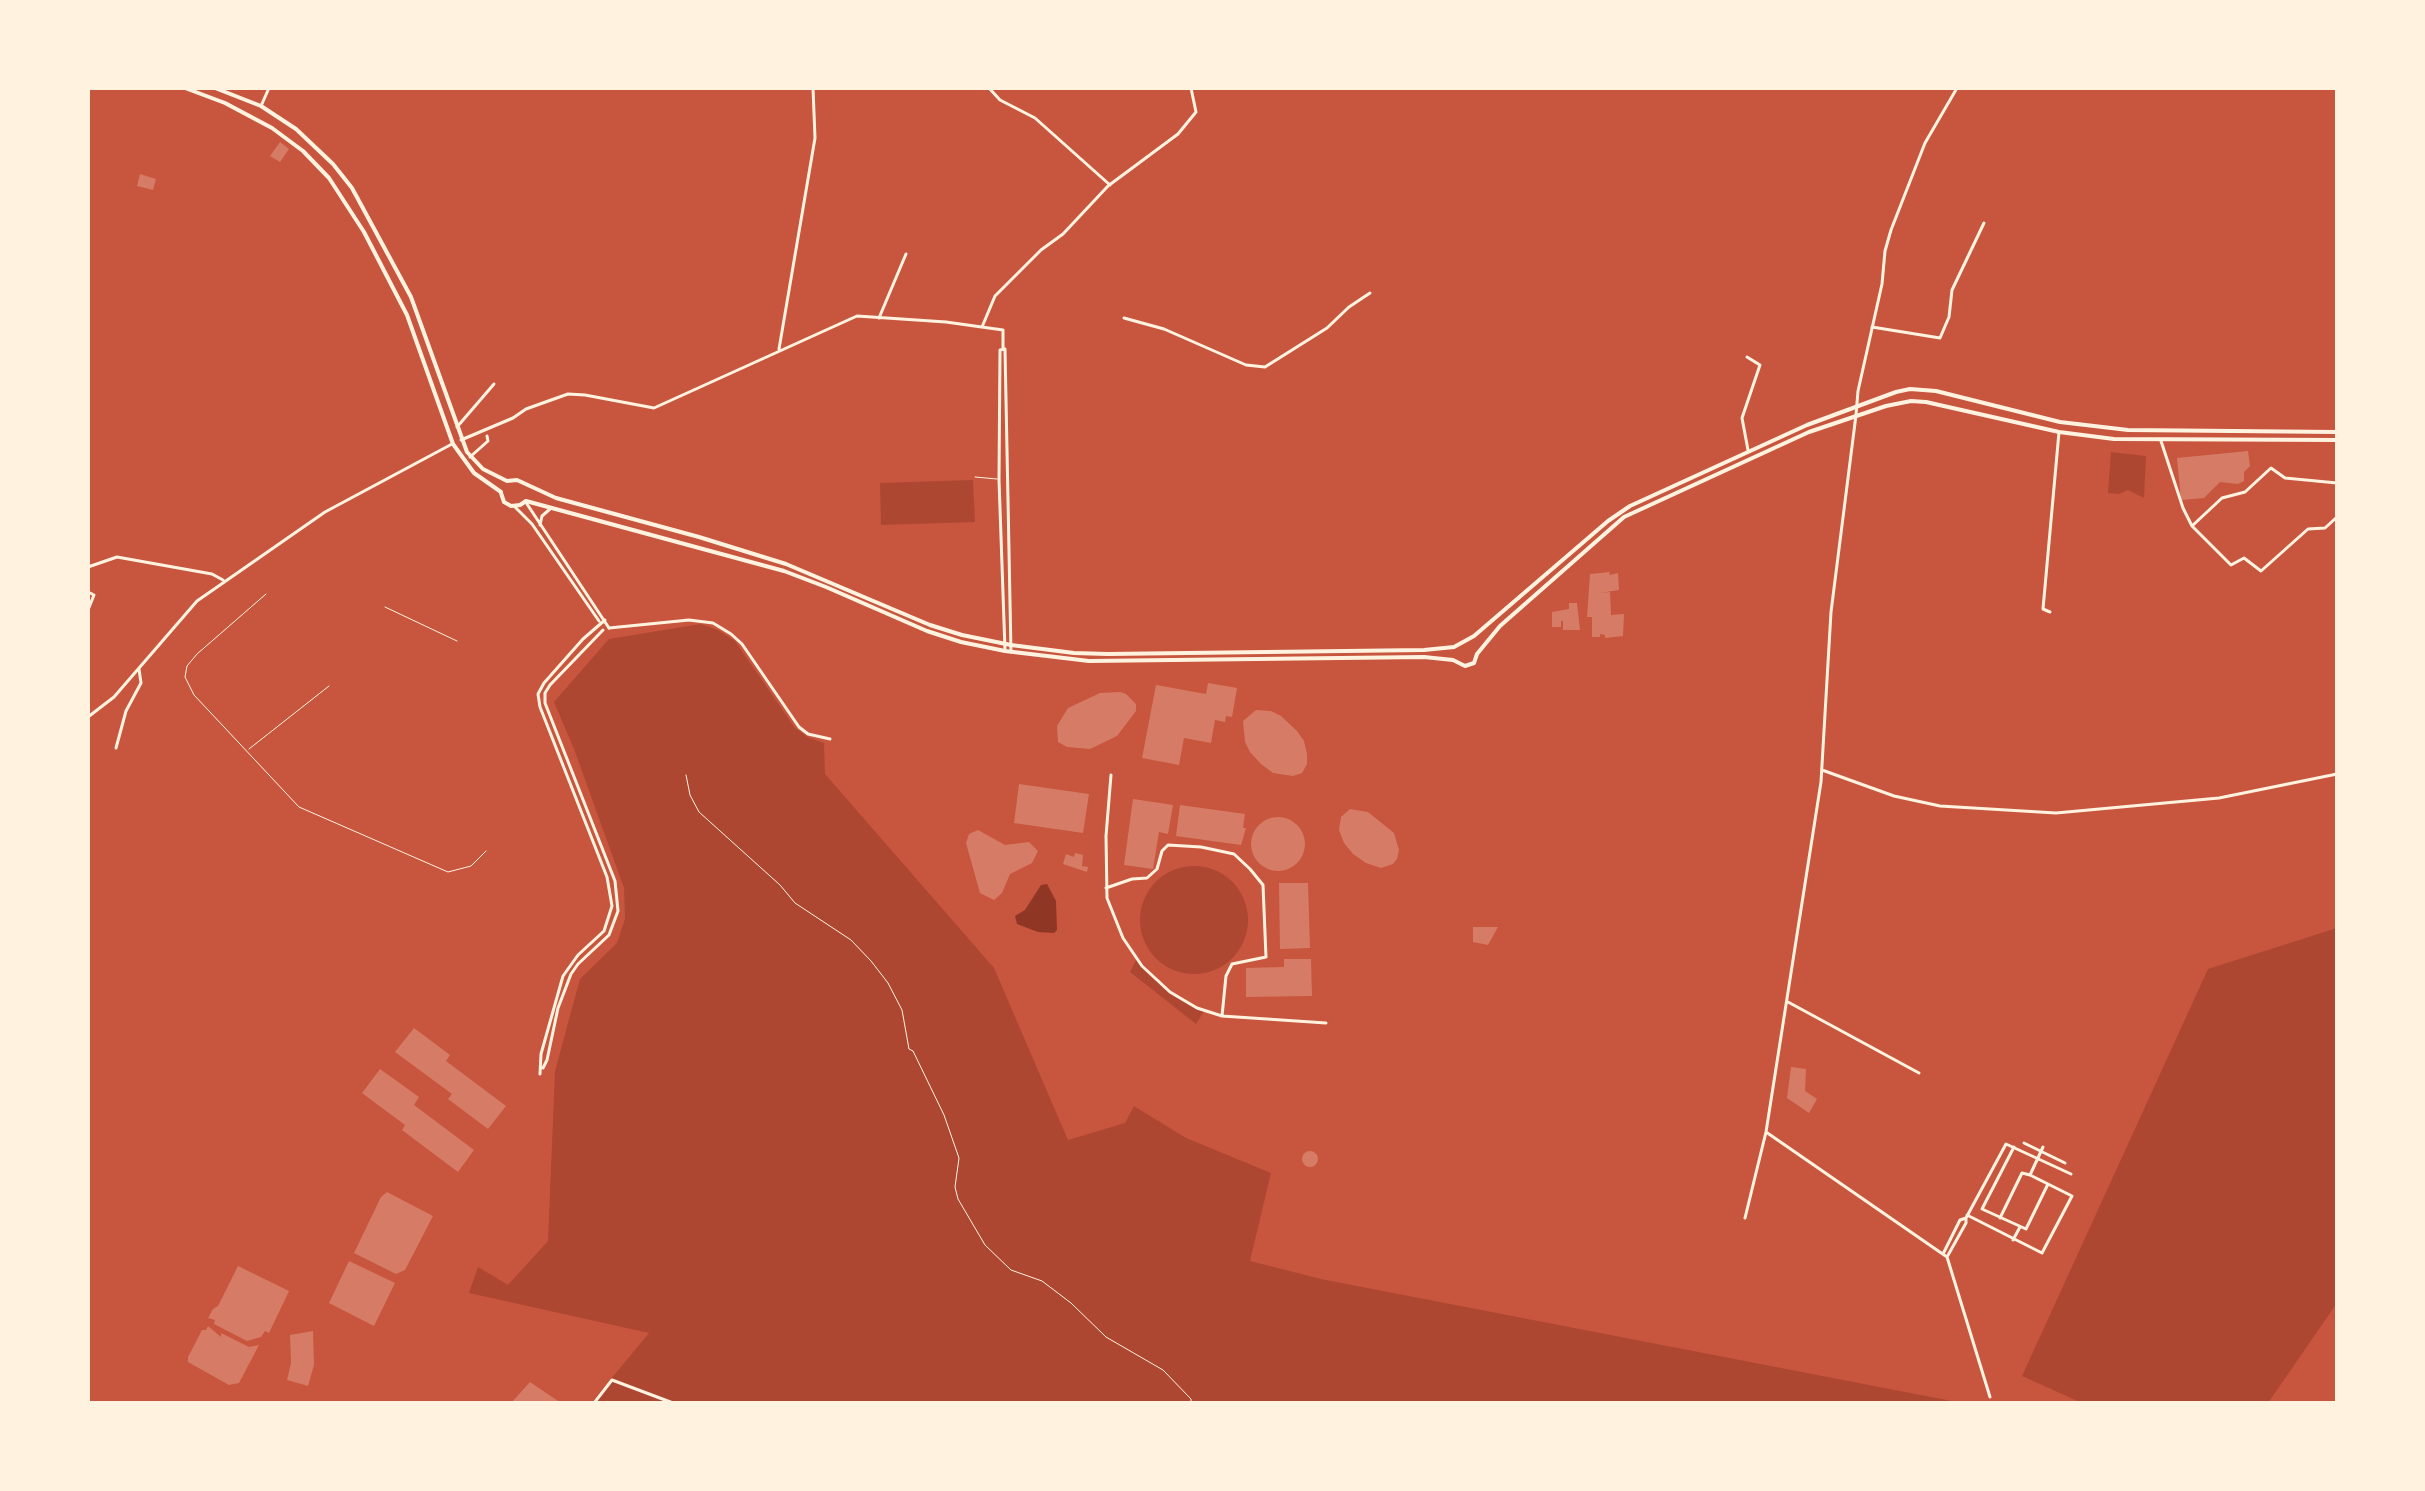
<!DOCTYPE html>
<html>
<head>
<meta charset="utf-8">
<style>
  body { margin:0 }
  #map { position:relative; width:2425px; height:1491px; overflow:hidden; background:#c8553d; font-family:Raleway,sans-serif }
  canvas { display:block }
  .frame { position:absolute; inset:0; border:90px solid #fff3e0; pointer-events:none }
</style>
</head>
<body>
<div id="map">
<canvas width="2425" height="1491"></canvas>
<div class="frame"></div>
</div>
<script>
const ctx = document.querySelector('canvas').getContext('2d');
ctx.lineJoin = 'round';
function fill(path, color) { ctx.fillStyle = color; ctx.fill(path, 'evenodd'); }
const shape = rows => new Path2D(rows.map(r => 'M' + r).join(''));
function stroke(path, color, width, dash) { ctx.strokeStyle = color; ctx.lineWidth = width; ctx.lineCap = dash ? 'butt' : 'round'; ctx.setLineDash(dash || []); ctx.stroke(path); }
fill(shape([
  [2111,452,2146,456,2144,498,2128,490,2119,494,2108,493],
  [973,480,975,522,881,525,880,483],
  [701,624,718,630,735,641,795,728,809,738,824,743,825,774,994,968,1068,1140,1125,1123,1134,1106,1186,1138,1271,1173,1250,1261,1321,1279,1962,1403,591,1403,649,1333,469,1293,478,1267,508,1285,548,1241,555,1071,580,979,617,943,625,919,624,888,574,749,554,702,609,639],
  '1140 920a54 54 0 1 1 108 0a54 54 0 1 1-108 0Z',
  [2337,928,2337,1303,2268,1403,2082,1403,2022,1376,2208,969],
  [1137,958,1168,990,1204,1011,1196,1024,1130,972]
]), '#ae4732');
fill(shape([
  [1047,884,1056,901,1057,930,1054,933,1038,932,1017,924,1015,916,1025,910,1041,885]
]), '#8f3625');
fill(shape([
  [280,142,289,149,280,162,270,156],
  [140,174,156,179,153,190,137,186],
  [2248,451,2250,466,2244,472,2244,481,2238,484,2220,482,2204,498,2181,500,2177,458],
  [1610,572,1609,575,1618,573,1619,590,1600,593,1610,592,1611,615,1624,614,1623,636,1605,638,1605,635,1600,634,1600,637,1592,637,1592,617,1587,617,1590,574],
  [1569,603,1577,603,1580,630,1563,630,1563,621,1561,621,1561,627,1552,627,1552,612,1569,609],
  [1208,683,1237,688,1232,717,1226,716,1225,722,1215,720,1211,743,1184,738,1179,765,1142,758,1156,685,1206,694],
  [1120,692,1126,694,1136,704,1136,711,1117,736,1090,749,1067,747,1058,742,1057,726,1068,708,1100,693],
  [1256,710,1271,711,1281,716,1297,731,1304,741,1307,754,1307,764,1302,773,1293,776,1273,773,1261,764,1250,752,1245,742,1243,721],
  [1019,784,1089,794,1083,833,1014,823],
  [1133,799,1173,805,1168,834,1159,832,1153,869,1124,865],
  [1180,805,1245,814,1243,828,1246,828,1241,845,1176,836],
  [1350,809,1368,812,1394,833,1399,850,1397,859,1393,864,1381,868,1366,863,1353,854,1344,843,1339,830,1341,817],
  '1251 844a27 27 0 1 1 54 0a27 27 0 1 1-54 0Z',
  [978,830,1005,845,1029,842,1038,851,1032,863,1010,874,1002,893,994,900,980,893,966,843,969,834],
  [1075,853,1083,855,1082,866,1088,867,1087,872,1063,864,1066,854,1074,857],
  [1279,883,1308,883,1310,948,1280,949],
  [1473,927,1498,927,1488,945,1473,942],
  [1284,959,1311,959,1312,996,1246,997,1246,968,1284,967],
  [414,1028,450,1055,446,1061,506,1106,488,1129,448,1099,452,1094,395,1052],
  [1791,1067,1806,1069,1805,1091,1817,1099,1809,1113,1787,1098],
  [380,1069,419,1097,414,1105,474,1150,458,1172,402,1130,405,1125,362,1093],
  '1302 1159a8 8 0 1 1 16 0a8 8 0 1 1-16 0Z',
  [387,1192,433,1216,405,1270,396,1274,354,1253,381,1197],
  [349,1261,395,1283,374,1326,329,1303],
  [238,1266,289,1291,269,1333,265,1331,261,1337,247,1341,214,1324,215,1320,208,1318,213,1309,218,1306],
  [208,1326,221,1337,221,1333,249,1347,259,1345,239,1383,229,1385,188,1362,188,1357,202,1330,206,1330],
  [313,1331,314,1365,308,1386,287,1380,291,1363,290,1335],
  [530,1382,561,1403,511,1403]
]), '#d67c66');
stroke(shape([
  [686,775,690,795,699,812,780,885,795,903,851,940,871,961,888,983,902,1010,909,1049,913,1051,944,1115,959,1158,955,1187,958,1199,985,1245,1011,1270,1042,1281,1071,1303,1106,1337,1163,1370,1191,1399,1191,1403]
]), '#fff3e0', 1);
stroke(shape([
  [975,477,997,479],
  [266,594,197,654,187,666,185,677,194,695,299,807,448,872,471,866,486,851],
  [385,607,457,641],
  [249,749,329,686]
]), '#fff3e0', 1);
stroke(shape([
  [989,88,1000,100,1035,118,1110,185],
  [261,106,269,88],
  [879,318,906,254],
  [1124,318,1164,329,1246,365,1265,367,1327,328,1349,307,1370,293],
  [982,327,995,296,1041,250,1063,234,1108,186,1178,134,1196,112,1191,88],
  [1872,327,1940,338,1949,317,1952,290,1984,223],
  [779,349,815,138,813,88],
  [1747,357,1760,365,1742,418,1748,450],
  [457,427,494,384],
  [461,440,513,418,526,409,568,394,585,395,654,408,857,316,946,322,1003,330,1003,348],
  [2161,441,2183,508,2192,526,2231,565,2244,558,2261,571,2308,529,2325,528,2337,517],
  [470,457,488,441,487,436],
  [2192,526,2222,498,2245,492,2271,468,2285,478,2337,483],
  [88,567,117,557,212,574,223,580],
  [88,592,94,595,88,610],
  [2050,612,2043,609,2059,432],
  [609,628,689,620,713,623,731,634,742,644,799,727,808,734,830,739],
  [1005,650,999,480,1000,350,1005,349,1011,652],
  [88,717,114,697,197,601,325,512,452,444],
  [116,748,126,711,141,683,139,669],
  [1822,770,1894,796,1940,806,2056,813,2219,798,2337,774],
  [1111,775,1106,836,1107,898,1123,938,1142,966,1170,992,1197,1008,1222,1016,1326,1023],
  [1106,888,1132,879,1147,878,1157,869,1162,851,1168,845,1201,847,1234,854,1250,869,1263,885,1266,957,1232,964,1226,976,1222,1016],
  [1788,1002,1919,1073],
  [1766,1132,1947,1257,1990,1397],
  [2024,1143,2065,1163],
  [2014,1147,1982,1209,2026,1229,2048,1184],
  [1967,1215,2042,1253,2072,1196,2030,1175,2043,1147],
  [1745,1218,1766,1132,1821,782,1831,612,1856,415],
  [1966,1218,2006,1144,2071,1174],
  [2000,1218,2022,1173,2030,1175],
  [2013,1240,2020,1227],
  [1943,1254,1960,1220,1966,1218,1966,1223,1947,1257],
  [594,1403,612,1380,673,1403]
]), '#fff3e0', 3);
stroke(shape([
  [1856,415,1858,391,1882,284,1885,251,1891,230,1925,143,1957,88],
  [525,501,609,628],
  [514,506,532,524,599,621],
  [540,525,542,516,550,509],
  [543,1068,547,1060,558,1008,571,974,578,964,609,935,618,911,615,881,545,703,545,693,550,685,603,630],
  [540,1074,541,1054,563,976,578,955,604,931,612,906,607,877,540,707,538,694,544,683,583,639,605,620]
]), '#fff3e0', 3);
stroke(shape([
  [185,88,225,103,272,128,303,151,329,178,364,232,407,315,453,444,474,473,501,492],
  [215,88,261,106,296,129,333,164,352,188,411,297,467,452,483,469,507,481],
  [507,481,517,480,556,498,699,537,786,564,930,625,962,635,1011,645,1074,653,1108,654,1424,650,1454,647,1474,636,1608,521,1630,506,1807,425,1896,392,1910,389,1936,391,2060,422,2128,430,2337,432],
  [501,493,504,502,511,506,520,505,526,501],
  [526,501,784,571,826,587,927,631,961,642,1005,651,1089,661,1424,657,1453,660,1465,666,1474,663,1477,654,1500,626,1624,517,1809,432,1886,406,1911,401,1926,402,2059,432,2114,439,2337,440]
]), '#fff3e0', 4);
</script>
</body>
</html>
